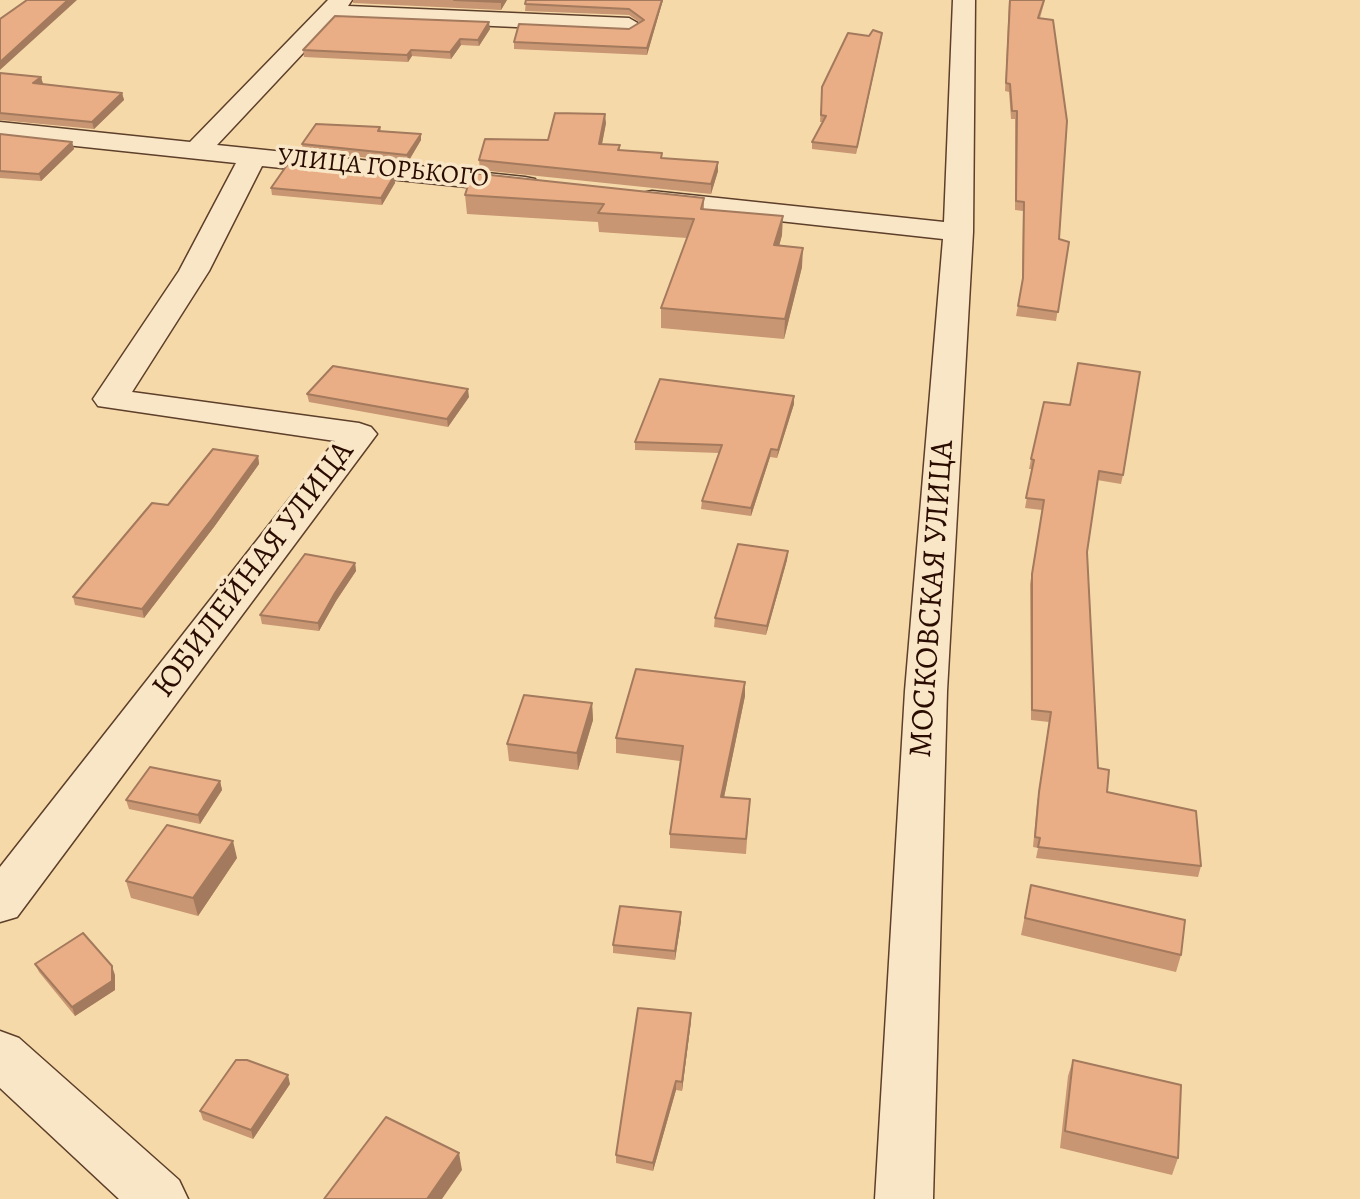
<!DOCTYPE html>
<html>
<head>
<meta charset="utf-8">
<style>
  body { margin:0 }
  canvas { display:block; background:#f6d9a9 }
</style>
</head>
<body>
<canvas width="1360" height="1199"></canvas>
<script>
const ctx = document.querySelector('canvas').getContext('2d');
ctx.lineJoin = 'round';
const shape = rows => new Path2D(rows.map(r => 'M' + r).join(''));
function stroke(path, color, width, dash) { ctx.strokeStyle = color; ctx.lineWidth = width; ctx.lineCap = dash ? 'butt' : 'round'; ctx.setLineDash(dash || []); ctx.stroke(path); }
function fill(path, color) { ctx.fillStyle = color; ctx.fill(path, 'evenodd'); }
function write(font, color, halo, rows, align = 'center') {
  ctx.font = font + ' Alegreya,serif'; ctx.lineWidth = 7; ctx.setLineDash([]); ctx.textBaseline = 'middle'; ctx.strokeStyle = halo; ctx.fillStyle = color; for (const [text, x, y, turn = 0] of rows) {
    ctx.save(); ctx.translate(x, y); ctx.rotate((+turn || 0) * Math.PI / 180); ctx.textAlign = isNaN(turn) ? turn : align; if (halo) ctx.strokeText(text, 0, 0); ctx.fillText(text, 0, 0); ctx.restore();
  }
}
const minor = shape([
  [328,0,352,0,348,6,629,18,641,25,629,32,335,19,217,145,525,177,535,179,539,185,535,191,525,193,262,166,209,271,132,392,359,423,371,427,377,434,17,917,0,922,0,867,335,441,98,406,93,399,179,271,236,163,0,138,0,122,190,142,328,0],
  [953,0,975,0,973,232,947,691,933,1199,875,1199,905,691,943,239,652,207,642,205,638,199,642,193,652,191,944,222,953,0],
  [0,1031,19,1038,179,1180,188,1199,119,1199,0,1088,0,1031]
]);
stroke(minor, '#5d3f2a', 3);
fill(minor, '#f9e6c7');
fill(shape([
  [353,0,507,0,501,10,353,3],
  [526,0,663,0,647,55,514,49,514,42,629,29,639,22,629,15,525,11],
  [1009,0,1045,0,1040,18,1059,239,1069,242,1056,321,1016,316,1022,285,1023,211,1015,210,1015,119,1011,119,1009,92,1005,91],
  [490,29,479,46,461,45,451,59,412,56,408,62,304,57,303,50],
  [881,40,856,154,812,149,812,142,823,122,820,122,822,87],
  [0,73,41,77,43,84,122,93,124,100,94,129,0,120],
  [606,123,602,144,620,145,620,150,663,158,718,171,711,194,480,170,479,160],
  [380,127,381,131,421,134,421,140,408,162,303,151,302,144],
  [0,134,72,142,74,149,41,181,0,178],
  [394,176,395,183,382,205,272,195,271,188],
  [465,195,704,198,704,210,782,235,779,246,802,267,784,339,661,328,661,308,687,238,599,232,598,222,467,214],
  [307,394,469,397,448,427,309,402],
  [794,396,794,404,777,458,770,457,751,516,701,509,702,501,719,453,635,450,635,442],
  [258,456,259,464,214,527,144,618,75,605,73,597,168,505],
  [1031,459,1123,475,1121,484,1097,480,1087,552,1098,768,1107,792,1201,866,1198,877,1036,858,1038,848,1033,847,1037,803,1049,722,1031,720,1030,584,1042,510,1025,508,1032,469,1029,469],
  [788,551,787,560,766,635,714,627,715,618],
  [355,563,356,571,336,601,319,631,262,624,260,615],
  [745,682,745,696,724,797,750,799,746,854,670,848,670,834,680,761,616,753,616,738],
  [592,703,593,720,578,770,509,761,507,744],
  [220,781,222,790,200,824,129,809,126,800],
  [237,858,198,916,131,898,126,881],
  [1031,885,1181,955,1176,972,1021,935],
  [681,921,675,960,613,953,613,945],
  [35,964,115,975,115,990,75,1016,39,972],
  [691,1021,682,1091,676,1090,653,1171,616,1163,616,1155],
  [1073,1060,1178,1158,1172,1175,1060,1148,1068,1076],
  [290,1084,253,1139,203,1120,200,1111]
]), '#c89672');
fill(shape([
  [68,0,77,0,0,70,0,62],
  [502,0,507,0,501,10,501,2],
  [662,0,663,0,647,55,647,48],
  [489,22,490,29,479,46,478,40],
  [882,33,881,40,856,154,857,147],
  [460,39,461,45,451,59,450,52],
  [411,50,412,56,408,62,407,55],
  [41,77,43,84,33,83],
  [122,93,124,100,94,129,92,122],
  [605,114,606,123,600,154,599,144],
  [421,134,421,140,408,162,407,155],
  [72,142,74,149,41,181,39,174],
  [718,162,718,171,711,194,711,184],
  [394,176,395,183,382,205,381,198],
  [783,216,782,235,774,265,774,245],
  [803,248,802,267,784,339,785,319],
  [468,389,469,397,448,427,447,419],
  [794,396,794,404,777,458,778,450],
  [771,449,770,457,751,516,751,508],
  [258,456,259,464,214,527,144,618,142,609],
  [788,551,787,560,766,635,767,626],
  [355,563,356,571,336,601,319,631,318,623,335,593],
  [745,682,745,696,721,812,721,797],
  [592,703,593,720,578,770,577,753],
  [220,781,222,790,200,824,198,815],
  [233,841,237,858,198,916,193,898],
  [681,912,681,921,675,960,675,951],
  [112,966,115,975,115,990,75,1016,72,1007],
  [691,1013,691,1021,682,1091,682,1082],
  [288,1075,290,1084,253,1139,251,1130],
  [676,1081,676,1090,653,1171,653,1163],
  [459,1153,462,1170,442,1199,427,1199]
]), '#a37a5d');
const building = shape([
  [27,0,68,0,0,62,0,19,27,0],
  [454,0,502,0,501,2,454,0],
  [526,0,662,0,647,48,514,42,519,24,629,29,644,20,629,9,525,4,526,0],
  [1010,0,1044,0,1038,18,1053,20,1067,121,1059,239,1069,242,1058,312,1018,306,1023,278,1024,202,1016,201,1017,111,1012,111,1010,84,1006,83,1010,0],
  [335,16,489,22,478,40,460,39,450,52,411,50,407,55,303,50,335,16],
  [873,30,882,33,857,147,812,142,826,116,821,115,822,87,848,33,869,36,873,30],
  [0,73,41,77,33,83,122,93,92,122,0,113,0,73],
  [555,113,605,114,599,144,620,145,618,150,662,153,661,158,718,162,711,184,479,160,485,139,548,140,555,113],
  [316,124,380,127,378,131,421,134,407,155,302,144,316,124],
  [0,134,72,142,39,174,0,171,0,134],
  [287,165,394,176,381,198,271,188,287,165],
  [472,173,704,198,701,209,783,216,774,245,803,248,785,319,661,308,694,219,598,213,604,204,465,195,472,173],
  [1078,363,1140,372,1123,475,1099,471,1087,552,1098,768,1109,770,1107,792,1196,811,1201,866,1038,847,1040,838,1035,837,1039,792,1051,712,1032,710,1032,574,1044,500,1026,498,1034,460,1031,459,1044,402,1070,405,1078,363],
  [333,366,468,389,447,419,307,394,333,366],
  [660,379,794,396,778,450,771,449,751,508,702,501,722,445,635,442,660,379],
  [213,449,258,456,212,519,142,609,73,597,152,503,168,505,213,449],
  [738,544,788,551,767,626,715,618,738,544],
  [305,554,355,563,335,593,318,623,260,615,305,554],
  [636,669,745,682,721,797,750,799,746,839,670,834,683,746,616,738,636,669],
  [524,695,592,703,577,753,507,744,524,695],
  [150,767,220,781,198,815,126,800,150,767],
  [167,825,233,841,193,898,126,881,167,825],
  [1031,885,1185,920,1181,955,1025,918,1031,885],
  [620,906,681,912,675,951,613,945,620,906],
  [83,933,112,966,112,981,72,1007,35,964,83,933],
  [638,1008,691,1013,682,1082,676,1081,653,1163,616,1155,638,1008],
  [236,1060,247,1060,288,1075,251,1130,200,1111,236,1060],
  [1073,1060,1181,1085,1178,1158,1065,1131,1073,1060],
  [386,1117,459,1153,427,1199,324,1199,386,1117]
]);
fill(building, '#e9ae85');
stroke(building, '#a37a5d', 2);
write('26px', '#2a0c00', '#f9e6c7', [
  ["УЛИЦА ГОРЬКОГО",383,169,6]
]);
write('32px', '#2a0c00', '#f9e6c7', [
  ["ЮБИЛЕЙНАЯ УЛИЦА",254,570,-53],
  ["МОСКОВСКАЯ УЛИЦА",933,599,-86]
]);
</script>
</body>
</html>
